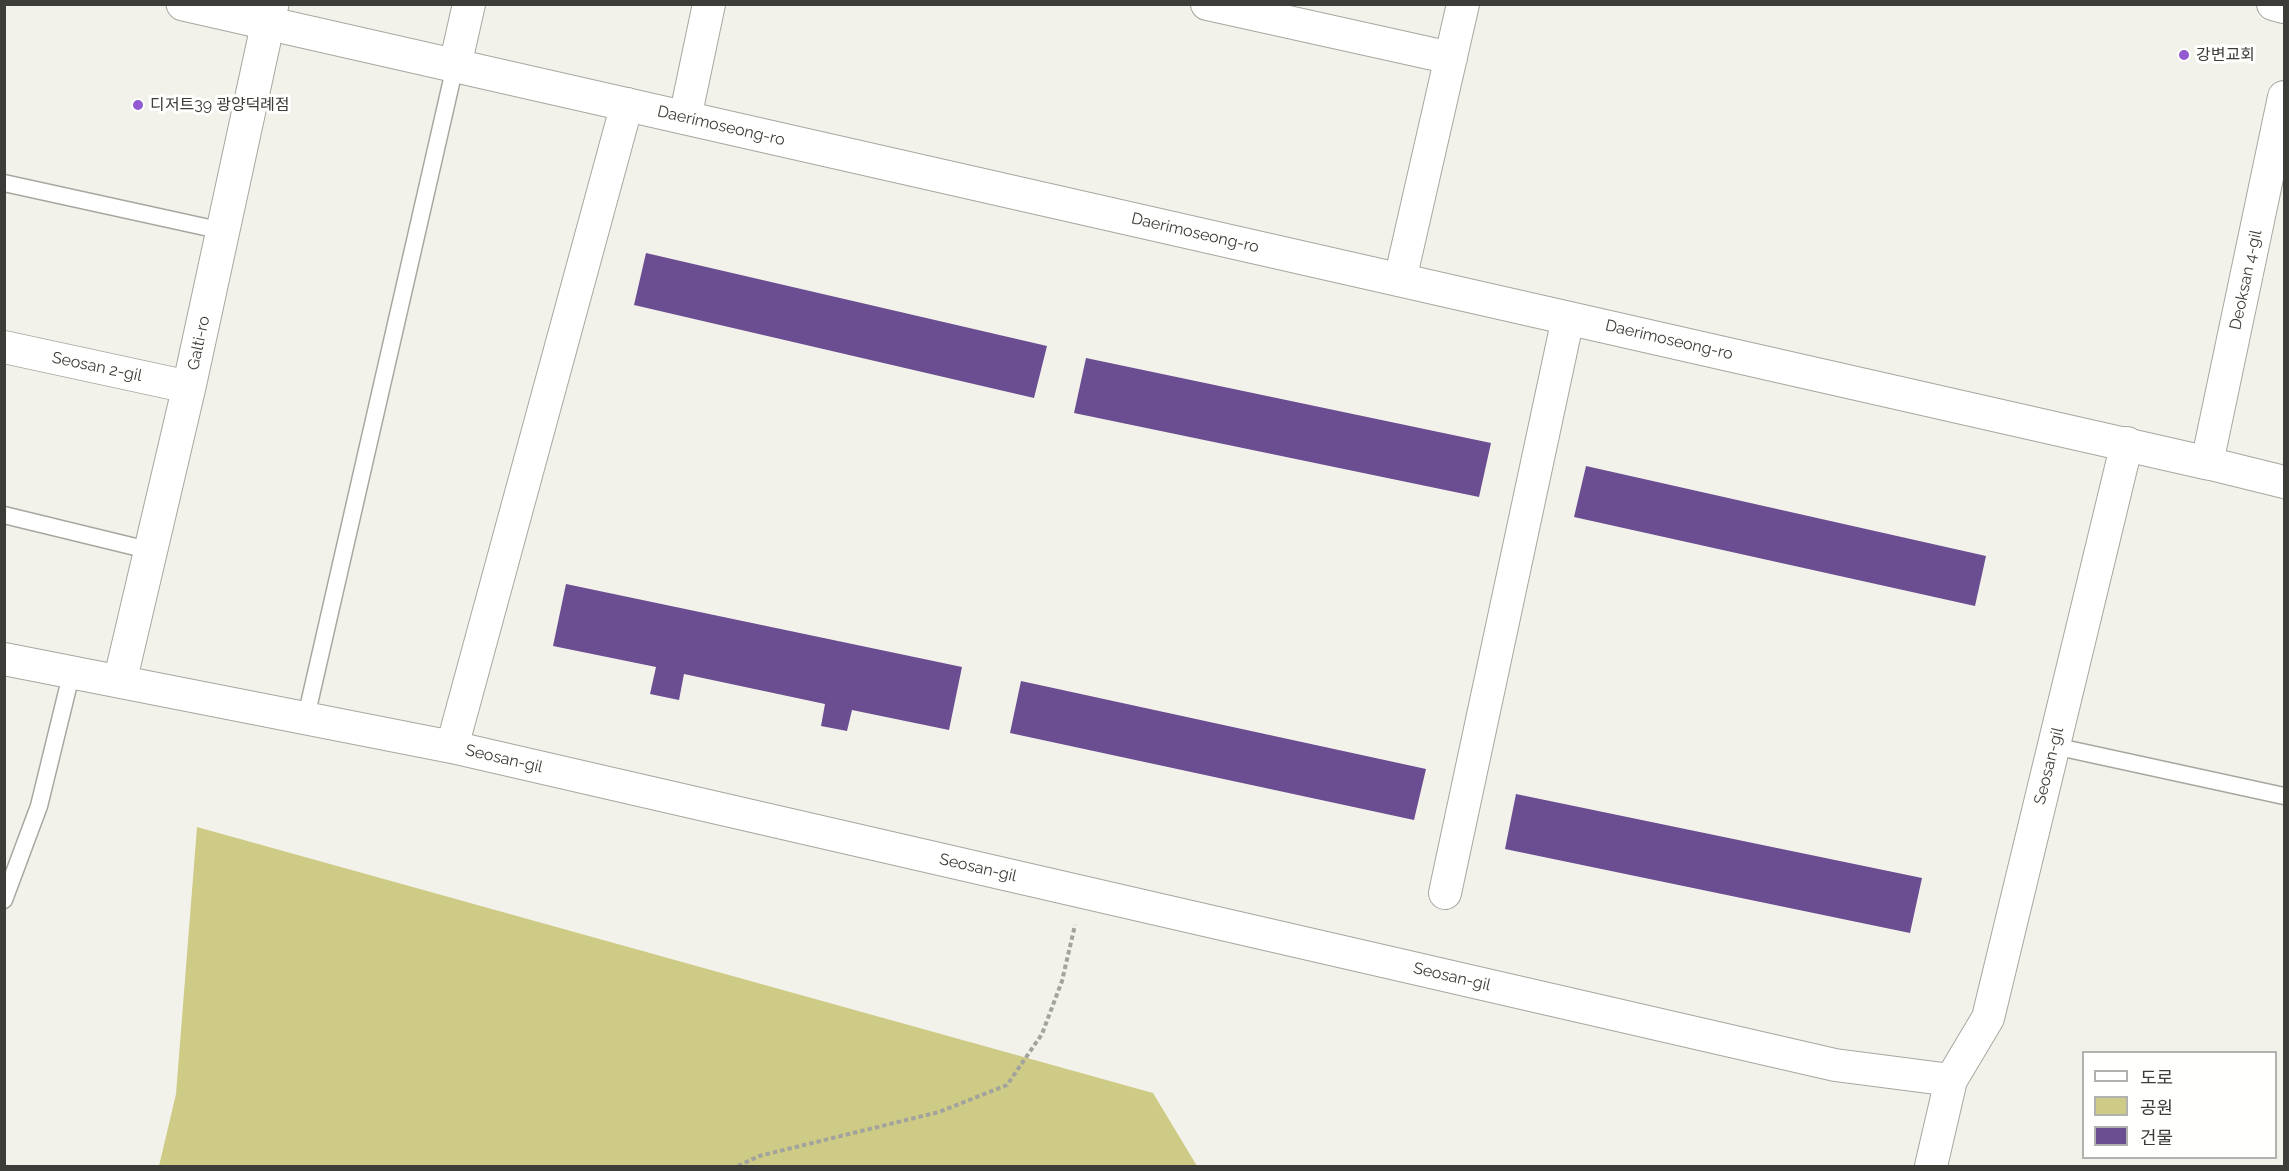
<!DOCTYPE html>
<html>
<head>
<meta charset="utf-8">
<style>
  body { margin:0 }
  #map { position:relative; width:2289px; height:1171px; overflow:hidden; background:#f2f2eb; font-family:Raleway,"Noto Sans KR",sans-serif }
  canvas { display:block }
  .frame { position:absolute; inset:0; border:6px solid #3c3c39; pointer-events:none }
  .legend { position:absolute; left:2082px; top:1051px; width:195px; height:108px; box-sizing:border-box; background:#fffffe; border:2px solid #b1b1af; margin:0; padding:8px 10px; list-style:none; font-size:18px; color:#3c3c39 }
  .legend li { display:flex; align-items:center; gap:12px; height:30px }
  .legend b { width:30px; border:2px solid #b1b1af }
</style>
</head>
<body>
<div id="map">
<canvas width="2289" height="1171"></canvas>
<div class="frame"></div>
<ul class="legend">
<li><b style="height:8px;background:#fff"></b>도로</li>
<li><b style="height:16px;background:#cecb86"></b>공원</li>
<li><b style="height:16px;background:#6b4d91"></b>건물</li>
</ul>
</div>
<script>
const ctx = document.querySelector('canvas').getContext('2d');
ctx.lineJoin = 'round';
function fill(path, color) { ctx.fillStyle = color; ctx.fill(path, 'evenodd'); }
const shape = rows => new Path2D(rows.map(r => 'M' + r).join(''));
function stroke(path, color, width, dash) { ctx.strokeStyle = color; ctx.lineWidth = width; ctx.lineCap = dash ? 'butt' : 'round'; ctx.setLineDash(dash || []); ctx.stroke(path); }
function write(font, color, halo, rows, align = 'center') {
  ctx.font = font + ' Raleway,"Noto Sans KR",sans-serif'; ctx.lineWidth = 6; ctx.setLineDash([]); ctx.textBaseline = 'middle'; ctx.strokeStyle = halo; ctx.fillStyle = color; for (const [text, x, y, turn = 0] of rows) {
    ctx.save(); ctx.translate(x, y); ctx.rotate((+turn || 0) * Math.PI / 180); ctx.textAlign = isNaN(turn) ? turn : align; if (halo) ctx.strokeText(text, 0, 0); ctx.fillText(text, 0, 0); ctx.restore();
  }
}
fill(shape([
  [197,827,1153,1093,1197,1166,159,1166,176,1094]
]), '#cecb86');
fill(shape([
  [646,253,1047,346,1034,398,634,305],
  [1086,358,1491,443,1479,497,1074,413],
  [1586,466,1986,556,1975,606,1574,517],
  [566,584,962,667,949,730,852,710,847,731,821,726,825,704,684,674,679,700,650,694,656,667,553,646],
  [1021,681,1426,769,1414,820,1010,733],
  [1516,794,1922,878,1910,933,1505,849]
]), '#6b4d91');
const lane = shape([
  [4,183,223,231],
  [4,515,152,551],
  [306,717,455,66],
  [2054,746,2284,796],
  [4,900,39,806,72,671]
]);
const street = shape([
  [1207,4,1451,58],
  [2273,4,2284,7],
  [455,66,469,4],
  [2284,97,2207,463,2284,482],
  [685,118,709,4],
  [1400,280,1463,4],
  [4,347,189,387],
  [4,659,452,747,1835,1065,1951,1080],
  [452,747,627,104],
  [1445,893,1568,318],
  [1931,1166,1951,1080,1988,1018,2127,443]
]);
const secondary = shape([
  [183,4,2207,463],
  [120,681,189,387,272,4]
]);
stroke(lane, '#a7a7a0', 19);
stroke(street, '#a7a7a0', 34);
stroke(secondary, '#a7a7a0', 35);
stroke(shape([
  [738,1166,759,1156,939,1112,1007,1085,1042,1034,1062,981,1075,925]
]), '#a3a39e', 4, [4.5, 3]);
stroke(lane, '#fff', 16);
stroke(street, '#fff', 32);
stroke(secondary, '#fff', 33);
for (const [x, y, r, color] of [
  [2184,55,6,"#9259d1"],
  [138,105,6,"#9259d1"]
]) { const dot = new Path2D(); dot.arc(x, y, r, 0, 2 * Math.PI); ctx.fillStyle = color; ctx.fill(dot); stroke(dot, '#fffffe', 2); }
write('16px', '#3c3c39', '#fffffe', [
  ["강변교회",2196,55],
  ["디저트39 광양덕례점",150,105]
], 'left');
write('16px', '#3c3c39', '#fffffe', [
  ["Daerimoseong-ro",721,126,13],
  ["Daerimoseong-ro",1195,233,13],
  ["Deoksan 4-gil",2246,280,-78],
  ["Daerimoseong-ro",1669,340,13],
  ["Galti-ro",199,343,-78],
  ["Seosan 2-gil",97,367,12],
  ["Seosan-gil",504,759,13],
  ["Seosan-gil",2049,766,-76],
  ["Seosan-gil",978,868,13],
  ["Seosan-gil",1452,977,13]
]);
</script>
</body>
</html>
